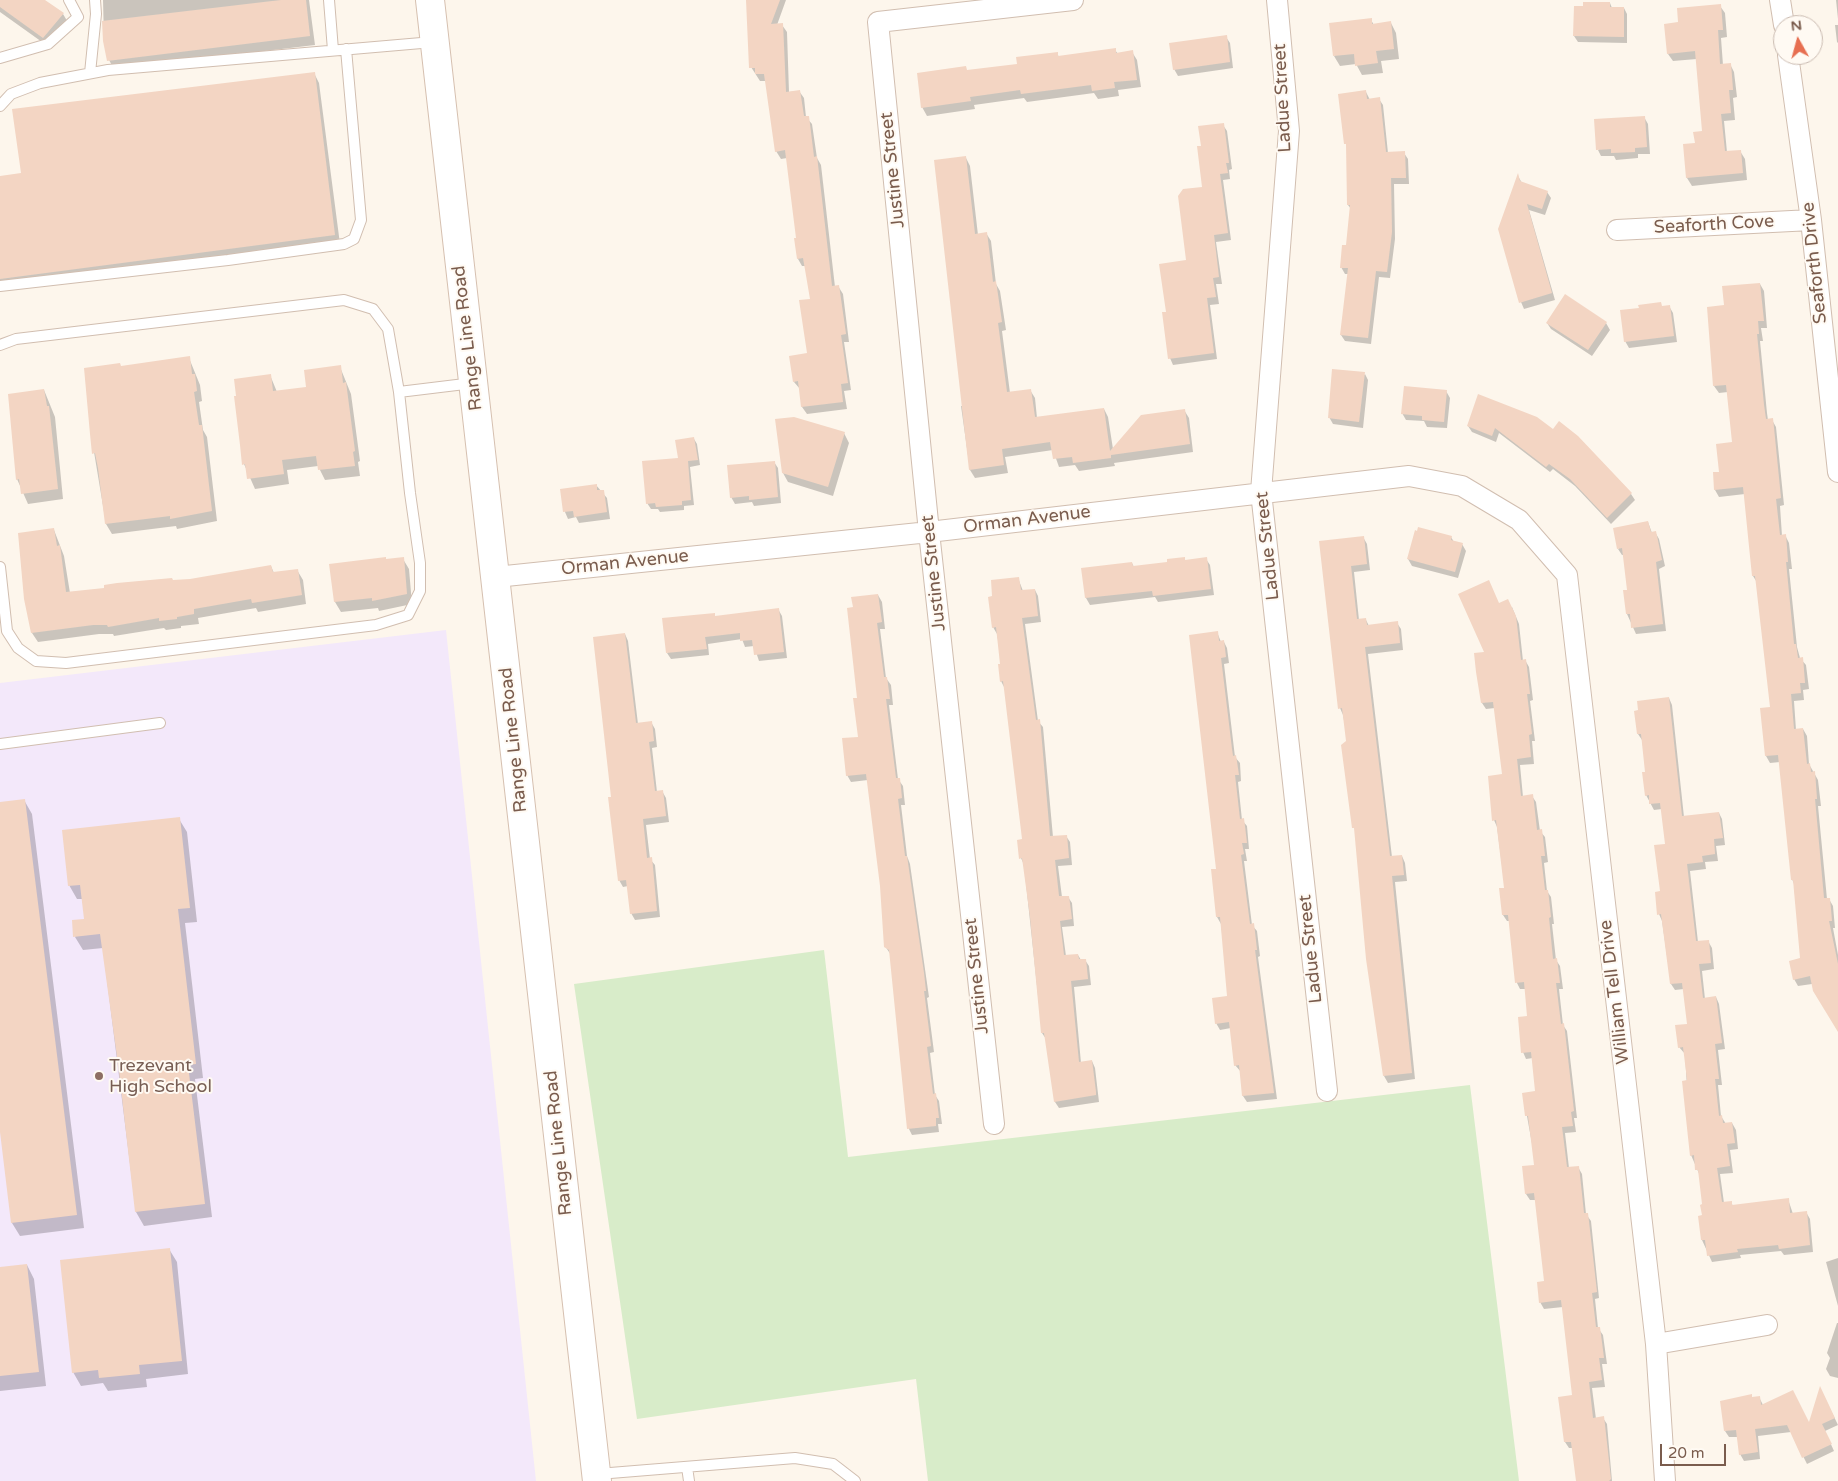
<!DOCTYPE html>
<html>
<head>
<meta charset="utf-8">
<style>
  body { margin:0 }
  #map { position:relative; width:1838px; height:1481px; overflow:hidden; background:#fdf6ec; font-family:"Varela Round",sans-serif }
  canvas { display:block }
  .north { position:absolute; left:1773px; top:15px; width:50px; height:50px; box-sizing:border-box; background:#fffaf3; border:1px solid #cabbb1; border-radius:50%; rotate:353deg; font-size:14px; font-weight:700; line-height:20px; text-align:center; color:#7a5c4d }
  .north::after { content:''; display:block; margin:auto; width:18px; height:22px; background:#e76f51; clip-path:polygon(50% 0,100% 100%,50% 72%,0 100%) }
  .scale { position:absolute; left:1660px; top:1444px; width:66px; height:22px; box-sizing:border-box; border:2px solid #7a5c4d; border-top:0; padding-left:6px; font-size:15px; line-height:18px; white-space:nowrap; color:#7a5c4d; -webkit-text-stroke:4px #fffaf3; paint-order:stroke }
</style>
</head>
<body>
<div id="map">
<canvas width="1838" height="1481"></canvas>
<div class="north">N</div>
<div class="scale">20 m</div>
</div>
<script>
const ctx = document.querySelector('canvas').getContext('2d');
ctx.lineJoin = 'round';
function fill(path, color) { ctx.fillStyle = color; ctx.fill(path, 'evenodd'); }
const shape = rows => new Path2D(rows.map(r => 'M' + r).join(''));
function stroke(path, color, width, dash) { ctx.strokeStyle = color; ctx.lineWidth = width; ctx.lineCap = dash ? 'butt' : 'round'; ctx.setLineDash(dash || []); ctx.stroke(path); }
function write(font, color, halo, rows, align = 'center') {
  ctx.font = font + ' "Varela Round",sans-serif'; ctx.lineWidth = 4; ctx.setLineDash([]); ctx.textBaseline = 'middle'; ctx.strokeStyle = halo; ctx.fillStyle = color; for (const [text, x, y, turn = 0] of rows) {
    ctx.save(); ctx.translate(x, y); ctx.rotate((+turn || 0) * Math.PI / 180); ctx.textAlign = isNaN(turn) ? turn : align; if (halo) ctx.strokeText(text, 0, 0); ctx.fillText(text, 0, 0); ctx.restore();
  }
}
fill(shape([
  [446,630,536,1481,0,1481,0,683]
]), '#f3e8fa');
fill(shape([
  [824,950,848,1157,1470,1085,1519,1481,928,1481,916,1379,637,1419,574,984]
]), '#d8ecc9');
fill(shape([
  [0,0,43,0,63,14,69,24,49,47,0,12],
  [103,0,309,0,315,45,114,69,109,60,104,41],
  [748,0,786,0,777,25,782,25,787,32,789,92,799,91,804,98,806,117,812,124,817,158,821,165,835,287,838,286,843,294,849,342,844,342,851,390,844,391,847,409,807,414,802,407,800,389,794,382,808,354,811,300,806,266,802,266,798,259,795,239,798,239,787,158,781,159,776,151,767,81,760,81,751,67],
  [1836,0,1838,0,1838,19],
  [1610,3,1612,8,1624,8,1627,14,1627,43,1578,42,1574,36,1584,7],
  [1720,6,1725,13,1727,37,1721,38,1723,65,1730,64,1734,72,1737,97,1733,98,1735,120,1724,121,1727,152,1740,151,1745,159,1747,180,1692,186,1687,178,1684,145,1696,144,1704,133,1697,59,1673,61,1668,54,1680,23],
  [1371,20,1374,25,1391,23,1396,33,1399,59,1381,61,1383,73,1362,75,1356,64,1340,66,1334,56],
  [1835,25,1838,25,1838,43,1837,42],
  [1226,37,1230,43,1233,68,1178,76,1174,69],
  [1115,50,1118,54,1132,52,1137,60,1141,87,1118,90,1119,96,1098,99,1094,93,1027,102,1024,98,974,105,975,109,927,116,922,107,967,71,1018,65,1057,53,1059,57],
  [314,73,319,83,340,244,0,288,0,177,22,174],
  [1366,92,1370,100,1379,99,1383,105,1388,153,1404,153,1408,159,1409,184,1394,184,1395,239,1390,278,1379,277,1371,344,1345,341,1341,335,1348,274,1345,274,1341,267,1347,246,1351,209,1348,205,1347,148,1340,95],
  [1644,117,1648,124,1650,154,1638,154,1638,158,1616,160,1614,156,1601,156,1598,150],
  [1223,125,1227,131,1232,169,1229,170,1230,179,1223,180,1231,240,1216,242,1222,284,1216,284,1219,304,1210,305,1217,359,1173,365,1170,358,1167,313,1188,261,1203,188,1202,147],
  [966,158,970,166,978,235,986,233,991,241,996,284,1000,291,1006,330,1002,331,1010,393,1030,390,1035,398,1037,418,1104,409,1108,417,1113,449,1184,410,1189,418,1193,452,1114,463,1115,466,1079,471,1075,465,1059,467,1053,450,1005,457,1008,473,975,478,970,470,961,406,964,406],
  [1518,176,1522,183,1547,192,1551,198,1545,215,1529,210,1555,300,1524,309,1521,302],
  [1760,284,1764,291,1767,328,1761,328,1763,341,1760,341,1767,413,1768,420,1772,420,1776,427,1784,505,1780,506,1782,536,1785,535,1789,543,1792,569,1789,569,1797,647,1800,658,1806,665,1809,689,1803,690,1804,700,1794,701,1796,730,1803,729,1807,736,1809,764,1818,780,1821,806,1818,806,1827,899,1829,899,1833,906,1835,928,1833,928,1838,955,1838,1030,1812,984,1798,986,1794,979,1801,960,1794,884,1792,879,1780,762,1770,763,1766,756,1761,709,1771,708,1758,584,1753,576,1745,494,1719,497,1715,490,1733,443,1728,392,1719,393,1714,386,1708,308,1725,306],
  [1669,306,1673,313,1677,342,1629,348,1625,341,1663,307],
  [1547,323,1606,323,1610,330,1592,356,1551,329],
  [189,358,200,385,202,401,199,402,203,430,207,437,217,521,177,529,176,526,112,534,106,524,91,434,121,367],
  [340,367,351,394,360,461,358,462,360,476,325,480,318,466,287,470,289,484,255,489,244,464,270,375,277,392,308,388],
  [1365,374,1368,380,1363,428,1333,424,1329,417],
  [44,390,55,417,63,499,28,504,17,479],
  [1446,391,1450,398,1447,428,1427,427,1424,421,1406,420,1402,413],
  [1479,396,1631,494,1635,500,1611,524,1575,486,1553,469,1550,472,1499,433,1496,442,1472,432,1468,426],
  [844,433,849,443,833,496,788,482,783,473],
  [694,439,697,444,700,465,690,467,694,505,684,506,684,510,660,512,658,509,651,509,647,503],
  [774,462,778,468,781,503,754,506,752,502,735,504,731,497],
  [596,485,607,498,610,519,579,523,576,517,568,519,565,512,562,490],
  [1648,522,1652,533,1655,532,1659,539,1665,566,1659,569,1666,631,1636,634,1627,614,1628,591,1624,555,1622,555,1618,549],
  [54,530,64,556,70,593,190,581,271,566,274,573,297,570,303,580,306,604,258,612,256,608,198,618,199,624,181,626,181,628,166,630,164,628,114,636,113,634,99,634,38,642,32,633,25,599],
  [1418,532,1451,537,1454,542,1462,544,1466,551,1458,578,1412,566,1408,559],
  [1363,537,1367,544,1370,570,1354,572,1359,620,1366,620,1369,626,1397,623,1401,629,1403,650,1368,654,1392,857,1402,856,1405,863,1407,881,1395,882,1415,1079,1388,1083,1384,1076,1348,742,1343,715,1340,708,1320,542],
  [1184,558,1186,561,1206,559,1210,565,1214,595,1158,602,1155,597,1090,605,1086,598,1082,569,1132,563,1134,567,1168,563],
  [403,559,409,569,412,604,379,611,378,608,341,612,335,602,330,565],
  [1018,578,1023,591,1035,590,1038,596,1041,622,1025,624,1038,721,1043,727,1053,837,1066,836,1070,842,1072,865,1058,866,1062,897,1068,897,1072,903,1074,926,1062,927,1066,956,1078,955,1081,960,1085,960,1089,966,1091,985,1074,987,1081,1063,1092,1061,1095,1068,1099,1102,1059,1108,1055,1102,1046,1039,1042,1033,1024,865,1021,858,1024,841,1005,689,1001,681,1002,665,997,634,993,627],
  [878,595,882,602,885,629,880,629,886,678,891,685,893,705,889,705,898,779,903,786,905,805,901,805,907,856,910,864,929,997,927,998,934,1052,930,1053,935,1095,939,1101,942,1124,938,1124,939,1132,912,1135,909,1129,891,955,885,946,881,886,868,780,851,782,847,775,859,738,854,608],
  [1499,605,1512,607,1519,624,1523,661,1525,660,1529,667,1533,700,1530,701,1535,741,1532,741,1534,764,1520,765,1523,797,1532,796,1536,802,1540,831,1545,837,1548,862,1544,863,1547,891,1551,897,1554,924,1552,924,1556,960,1560,966,1563,989,1559,989,1563,1025,1567,1031,1577,1118,1574,1118,1576,1132,1565,1133,1569,1168,1578,1167,1582,1174,1586,1214,1591,1221,1599,1298,1595,1299,1598,1328,1603,1335,1607,1364,1602,1364,1605,1387,1592,1388,1596,1419,1603,1418,1607,1424,1612,1481,1577,1481,1573,1448,1569,1448,1565,1442,1574,1396,1563,1307,1544,1309,1540,1302,1545,1282,1536,1200,1530,1200,1526,1194,1536,1166,1523,1094,1537,1092,1533,1058,1526,1059,1523,1052,1529,1017,1526,989,1520,989,1517,983,1510,921,1507,921,1503,915,1505,889,1497,827,1494,820,1503,775,1495,708,1486,709,1482,703,1486,653],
  [778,609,782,616,787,658,759,661,754,646,745,647,742,639,708,644,709,655,671,659,667,653,715,617],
  [1217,632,1221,642,1224,642,1227,648,1229,663,1224,664,1235,757,1240,763,1241,781,1238,782,1242,820,1247,826,1249,849,1245,849,1247,861,1244,861,1252,925,1257,931,1260,956,1258,957,1277,1099,1247,1102,1243,1096,1241,1072,1235,1065,1231,1028,1220,1030,1216,1023,1229,997,1221,924,1217,917],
  [625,634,628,641,638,724,651,722,655,729,657,747,652,748,657,792,662,791,666,798,669,822,646,825,650,859,655,865,660,917,635,920,631,913,628,886,623,887,619,880,613,798],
  [1669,698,1672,705,1684,817,1719,813,1722,819,1725,845,1716,846,1718,861,1705,862,1706,869,1690,871,1698,942,1708,941,1712,948,1714,969,1702,971,1705,999,1716,997,1719,1004,1725,1049,1718,1050,1722,1085,1718,1085,1721,1116,1726,1124,1732,1123,1736,1130,1738,1149,1730,1150,1733,1173,1720,1174,1724,1203,1731,1202,1733,1206,1788,1199,1793,1214,1806,1212,1810,1219,1813,1252,1784,1255,1781,1251,1740,1255,1741,1258,1712,1262,1702,1240,1704,1205,1700,1176,1691,1155,1685,1054,1679,1047,1688,1025,1684,989,1675,990,1671,984,1662,921,1659,914,1666,845,1662,809,1654,810,1646,795,1647,773,1642,740,1638,734],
  [24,800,32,814,84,1228,20,1236,12,1223,0,1121,0,803],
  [179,819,187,832,197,922,185,923,203,1078,195,1079,212,1217,144,1226,136,1212,103,948,83,950,75,937,85,920,83,899,77,899,69,885],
  [169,1249,177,1262,188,1374,146,1379,147,1387,108,1391,103,1383,81,1386,73,1372],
  [1838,1258,1838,1306,1826,1262],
  [27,1265,34,1279,46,1386,0,1391,0,1268],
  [1837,1323,1838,1323,1838,1378,1830,1376,1826,1369,1830,1358,1827,1353],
  [1823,1394,1838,1425,1825,1431,1834,1451,1807,1464,1791,1432,1758,1436,1760,1459,1744,1461,1740,1454,1738,1437,1729,1437,1725,1431,1752,1398,1759,1397,1763,1405,1809,1424]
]), '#0003');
fill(shape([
  [0,0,45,0,64,13,43,38,0,7],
  [281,0,306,0,310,36,107,61,103,41,102,21],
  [746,0,780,0,771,24,783,23,786,92,800,90,804,116,809,116,814,157,817,156,832,286,839,285,846,334,841,335,848,383,841,384,843,402,801,407,798,381,793,382,789,356,807,353,799,300,810,299,803,258,797,259,794,238,796,238,785,150,775,152,764,74,755,74,755,68,749,68],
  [1583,2,1610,2,1610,7,1624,7,1624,37,1573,36,1574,6,1583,6],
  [1721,4,1723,30,1718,30,1720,64,1731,63,1733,90,1729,90,1731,113,1721,114,1725,151,1741,150,1743,173,1686,178,1683,144,1695,143,1693,132,1702,131,1695,51,1667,54,1664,24,1678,22,1677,8],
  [1372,18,1372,24,1391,21,1394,49,1376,51,1378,63,1355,66,1354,54,1333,56,1329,23],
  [1227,35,1230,62,1173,70,1169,43],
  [1116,48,1116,53,1133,50,1137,80,1114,82,1115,88,1092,91,1091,85,1021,94,1020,90,970,97,971,101,921,108,917,73,966,66,967,70,1017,64,1016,57,1058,52,1058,56],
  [315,72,335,235,0,279,0,176,21,173,12,109],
  [1366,90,1367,99,1380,97,1386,152,1405,151,1406,178,1391,178,1392,232,1387,272,1376,271,1368,338,1340,335,1348,268,1340,268,1342,245,1346,245,1350,205,1347,205,1346,144,1344,144,1338,94],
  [1645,116,1647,147,1635,148,1635,152,1611,153,1611,149,1596,150,1594,119],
  [1224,123,1229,163,1226,163,1228,173,1220,174,1228,233,1214,235,1219,277,1213,278,1216,297,1207,298,1214,353,1168,359,1162,312,1166,312,1159,264,1186,260,1178,196,1183,189,1202,187,1197,146,1201,146,1198,126],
  [966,156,975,234,987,232,993,282,996,281,1002,322,998,323,1007,392,1031,389,1035,417,1104,408,1110,451,1141,415,1185,409,1190,444,1111,455,1111,458,1073,463,1072,457,1053,459,1050,442,1002,449,1004,465,969,470,934,160],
  [1518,173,1520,181,1548,191,1542,209,1527,204,1552,293,1519,303,1498,229],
  [1760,283,1764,321,1758,321,1759,334,1757,334,1764,405,1766,419,1773,418,1781,498,1776,499,1780,535,1786,534,1788,562,1786,562,1794,644,1796,644,1798,658,1803,657,1805,683,1800,683,1801,693,1791,694,1794,729,1803,728,1807,764,1810,763,1811,772,1815,771,1817,799,1815,799,1824,898,1830,898,1832,921,1829,921,1838,964,1838,1032,1813,991,1810,976,1793,980,1789,961,1800,958,1793,880,1791,880,1778,755,1765,756,1760,708,1770,707,1755,576,1752,576,1743,487,1714,490,1713,472,1719,472,1716,444,1732,442,1726,385,1713,386,1707,307,1724,305,1722,286],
  [1565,294,1607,322,1588,350,1546,323],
  [1661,302,1662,306,1670,305,1674,336,1624,342,1620,310,1639,308,1638,305],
  [190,356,192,374,195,374,197,391,194,392,199,425,202,425,212,511,170,519,170,516,105,524,98,468,95,453,92,454,90,434,84,368,120,363,121,366],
  [341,365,343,383,346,382,355,451,353,452,355,466,318,470,316,456,282,460,284,474,247,479,245,464,242,465,240,445,234,396,236,396,234,379,271,374,273,391,306,387,304,370],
  [1332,369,1365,372,1359,422,1328,418],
  [1404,386,1447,390,1444,422,1422,420,1422,416,1401,414],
  [44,389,47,406,49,406,58,489,21,494,19,479,16,480,8,394],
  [1478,394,1537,417,1553,429,1559,421,1578,436,1632,493,1607,518,1570,479,1549,464,1546,467,1495,428,1492,436,1467,426],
  [794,417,845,432,828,487,782,473,775,419],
  [694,437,698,460,688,461,691,500,682,501,682,505,656,507,655,503,646,504,642,461,678,458,675,440],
  [775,461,778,497,749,500,749,496,730,498,727,465],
  [597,484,597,490,604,490,607,512,574,517,573,511,563,512,560,489],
  [1648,521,1651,532,1656,531,1662,560,1656,562,1663,624,1631,628,1630,614,1626,614,1623,590,1627,590,1622,548,1617,549,1613,528],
  [1418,527,1452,536,1451,540,1463,543,1455,572,1407,559,1415,530,1417,531],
  [54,528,57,546,60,545,66,592,104,588,104,585,117,583,172,578,173,580,190,579,271,565,273,572,298,569,302,595,252,603,251,599,194,609,194,614,177,617,177,619,159,621,159,618,108,627,107,625,93,625,31,633,24,599,18,533],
  [1364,536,1367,564,1351,566,1357,619,1366,618,1367,625,1398,621,1400,643,1365,647,1390,856,1402,855,1404,875,1392,876,1412,1073,1383,1076,1366,959,1354,828,1352,828,1341,745,1346,741,1342,708,1338,709,1319,541],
  [386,557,386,559,404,557,407,594,372,601,372,598,334,602,329,564],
  [1185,557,1185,560,1207,557,1211,589,1153,596,1152,591,1085,598,1081,568,1132,562,1133,566,1167,562,1167,559],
  [1019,577,1021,590,1035,589,1038,616,1022,618,1036,720,1040,719,1050,836,1067,835,1069,858,1055,860,1059,896,1069,896,1072,919,1060,921,1064,955,1078,954,1079,959,1086,959,1088,979,1071,981,1079,1062,1092,1060,1096,1092,1096,1095,1054,1102,1044,1033,1041,1033,1030,917,1022,858,1019,859,1017,840,1022,839,1003,681,1000,682,998,664,1000,664,996,627,992,628,988,597,992,596,991,580],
  [1489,580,1499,603,1508,599,1516,616,1521,660,1526,659,1530,694,1527,694,1532,734,1529,735,1531,757,1517,759,1521,796,1533,794,1537,830,1542,829,1545,856,1541,856,1545,890,1548,890,1551,917,1549,918,1553,959,1557,958,1560,983,1556,983,1561,1024,1564,1023,1574,1111,1571,1112,1573,1126,1562,1127,1567,1167,1579,1166,1584,1213,1588,1213,1597,1292,1592,1293,1596,1327,1600,1327,1604,1358,1599,1358,1602,1380,1589,1382,1593,1418,1604,1416,1611,1479,1609,1481,1576,1481,1571,1442,1564,1442,1558,1397,1572,1395,1561,1300,1539,1303,1537,1282,1544,1281,1534,1193,1525,1194,1522,1166,1534,1165,1528,1116,1525,1116,1522,1093,1535,1091,1531,1052,1521,1053,1518,1017,1527,1016,1524,982,1515,983,1508,915,1502,915,1499,888,1504,888,1496,820,1492,821,1488,776,1502,774,1493,702,1481,703,1476,672,1474,653,1484,652,1458,594],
  [878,594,882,622,877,623,884,677,887,677,890,699,886,699,896,778,900,778,902,798,898,799,904,848,905,856,907,856,924,973,926,991,924,991,931,1046,927,1047,933,1094,936,1093,939,1118,936,1118,936,1126,907,1129,889,950,884,947,880,886,866,774,846,776,842,738,858,737,853,698,857,698,847,608,853,607,851,597],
  [779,608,784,652,754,655,752,640,740,641,740,633,705,637,707,649,666,653,662,618,715,613,715,616],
  [1218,631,1219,641,1224,640,1226,657,1221,658,1232,749,1233,756,1236,755,1239,775,1235,775,1240,819,1244,818,1247,843,1242,843,1244,854,1241,855,1250,924,1254,923,1257,950,1255,950,1274,1093,1242,1096,1239,1065,1234,1066,1229,1022,1215,1024,1212,998,1227,996,1220,917,1216,917,1211,869,1216,869,1189,635],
  [625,633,636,723,652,721,654,741,649,742,655,791,663,790,666,816,643,819,647,858,652,857,657,911,630,914,626,880,618,881,608,797,611,797,593,637],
  [1669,697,1682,816,1719,812,1723,838,1714,839,1715,854,1702,856,1703,862,1687,864,1696,941,1709,940,1711,963,1699,964,1703,998,1716,996,1722,1043,1715,1044,1719,1079,1715,1079,1719,1116,1722,1115,1723,1123,1732,1122,1735,1143,1727,1144,1730,1166,1717,1168,1722,1202,1732,1201,1732,1205,1789,1198,1790,1213,1807,1211,1810,1245,1779,1249,1778,1245,1737,1249,1738,1252,1707,1256,1705,1240,1701,1240,1698,1216,1702,1215,1700,1205,1702,1204,1698,1170,1695,1170,1694,1155,1690,1156,1682,1081,1687,1080,1683,1047,1678,1048,1675,1025,1687,1024,1682,983,1670,984,1661,914,1657,915,1655,892,1660,891,1654,845,1665,844,1660,803,1649,804,1649,795,1645,796,1642,772,1645,772,1641,734,1637,734,1634,711,1638,710,1637,701],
  [25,799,77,1215,11,1223,0,1132,0,802],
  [180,817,190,908,178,909,196,1064,188,1065,205,1204,135,1212,119,1071,100,934,73,937,72,920,84,919,80,885,68,886,62,830],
  [170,1248,182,1361,139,1365,140,1374,99,1378,98,1370,72,1373,60,1260],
  [27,1264,39,1372,0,1376,0,1267],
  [1820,1386,1835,1418,1822,1424,1832,1444,1802,1458,1787,1425,1755,1429,1758,1452,1739,1455,1736,1430,1724,1431,1720,1401,1752,1394,1752,1397,1760,1396,1761,1405,1793,1390,1809,1422]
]), '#f3d5c3');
const lane = shape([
  [329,0,333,50],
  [0,58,48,44,78,17,69,0],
  [90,73,96,14,95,0],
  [0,106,11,94,40,83,108,70,433,42],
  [0,286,228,260,344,244,354,239,361,220,346,49],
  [0,345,16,339,344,300,373,309,388,329,399,392,473,383],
  [0,567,7,631,18,648,36,661,66,663,376,625,408,615,420,591,420,563,410,493,399,392],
  [0,744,160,723],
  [687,1467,689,1481],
  [598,1474,795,1458,833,1464,855,1481]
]);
const street = shape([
  [1277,0,1289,131,1261,492,1327,1091],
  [1780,0,1784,25],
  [1788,55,1811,220,1838,472],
  [1617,230,1811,220],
  [496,577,929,532,1409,476,1462,486,1519,520,1567,575,1656,1344,1665,1481],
  [994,1124,929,532,878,22,1073,0],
  [1656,1344,1767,1325]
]);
const secondary = shape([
  [430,0,597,1481]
]);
stroke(lane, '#d1beb0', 12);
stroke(street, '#d1beb0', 22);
stroke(secondary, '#d6c0b0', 30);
stroke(lane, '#fff', 10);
stroke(street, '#fff', 20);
stroke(secondary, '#fff', 28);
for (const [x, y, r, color] of [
  [99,1076,5,"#8d6e63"]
]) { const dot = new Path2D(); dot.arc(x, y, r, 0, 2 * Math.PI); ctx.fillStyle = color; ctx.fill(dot); stroke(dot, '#fffaf3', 2); }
write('18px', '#7a5c4d', '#fffaf3', [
  ["Ladue Street",1283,98,-93],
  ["Justine Street",893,170,-96],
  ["Seaforth Cove",1714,225,-3],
  ["Seaforth Drive",1815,263,-96],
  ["Range Line Road",468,338,-97],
  ["Orman Avenue",1027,520,-7],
  ["Ladue Street",1268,546,-96],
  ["Orman Avenue",625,563,-6],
  ["Justine Street",934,573,-96],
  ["Range Line Road",514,740,-96],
  ["Ladue Street",1311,949,-96],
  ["Justine Street",977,976,-96],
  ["William Tell Drive",1615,992,-97],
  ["Range Line Road",559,1143,-96]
]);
write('18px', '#785e54', '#fffaf3', [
  ["Trezevant",109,1066],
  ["High School",109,1087]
], 'left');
</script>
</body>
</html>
